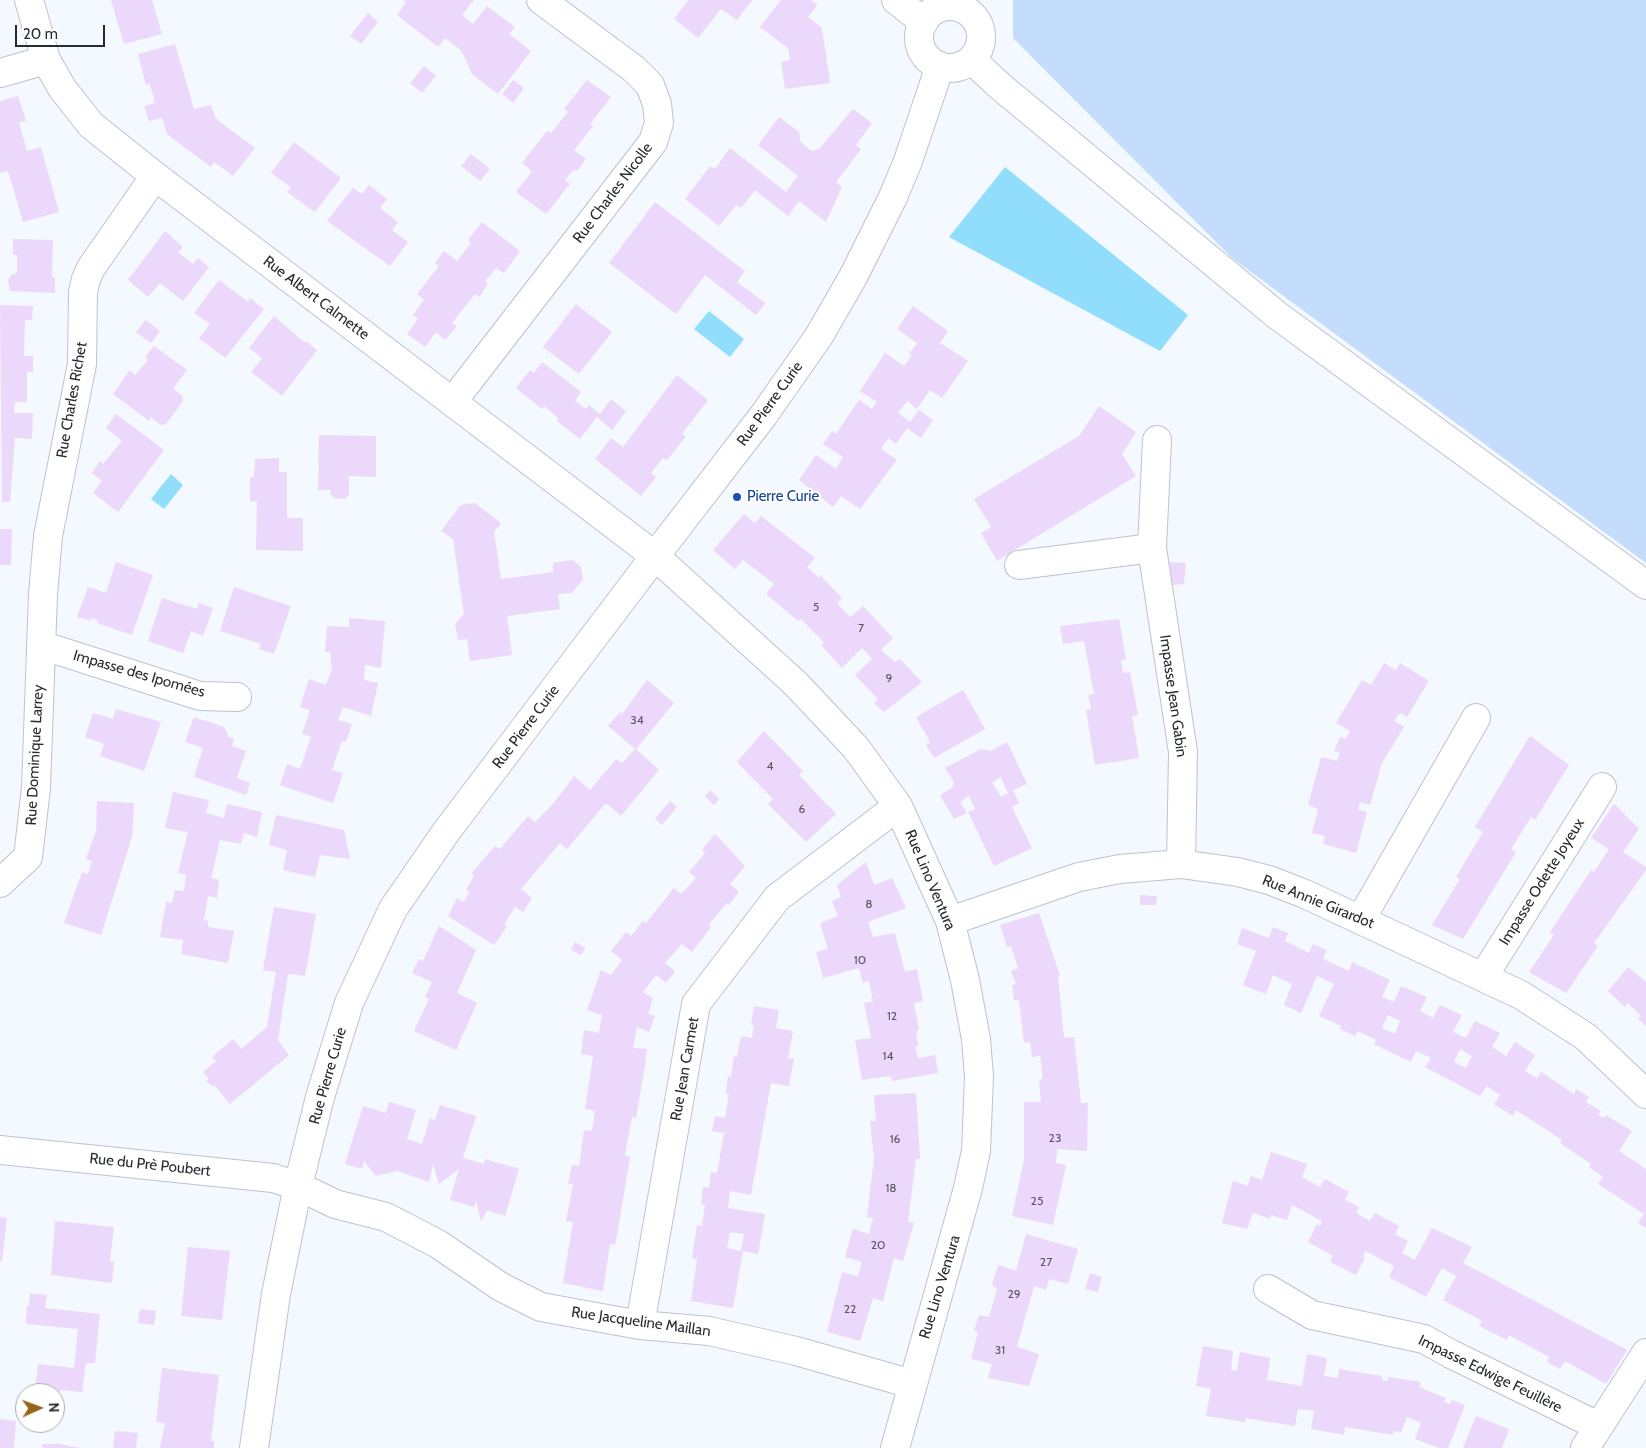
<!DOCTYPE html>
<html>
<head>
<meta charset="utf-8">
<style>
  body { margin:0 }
  #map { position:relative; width:1646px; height:1448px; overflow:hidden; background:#f4f8ff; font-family:Cabin,sans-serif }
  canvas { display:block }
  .north { position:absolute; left:15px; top:1383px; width:50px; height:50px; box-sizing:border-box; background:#fff; border:1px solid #a9aaac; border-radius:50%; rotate:88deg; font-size:14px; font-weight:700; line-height:20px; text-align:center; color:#282b2f }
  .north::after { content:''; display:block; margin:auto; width:18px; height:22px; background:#99641c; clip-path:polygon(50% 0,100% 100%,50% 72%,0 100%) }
  .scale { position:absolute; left:15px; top:25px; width:90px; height:22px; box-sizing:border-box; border:2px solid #282b2f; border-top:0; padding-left:6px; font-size:15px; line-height:18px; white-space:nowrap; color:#282b2f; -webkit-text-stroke:4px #fff; paint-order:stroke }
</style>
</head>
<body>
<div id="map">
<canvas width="1646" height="1448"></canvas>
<div class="north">N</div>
<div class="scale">20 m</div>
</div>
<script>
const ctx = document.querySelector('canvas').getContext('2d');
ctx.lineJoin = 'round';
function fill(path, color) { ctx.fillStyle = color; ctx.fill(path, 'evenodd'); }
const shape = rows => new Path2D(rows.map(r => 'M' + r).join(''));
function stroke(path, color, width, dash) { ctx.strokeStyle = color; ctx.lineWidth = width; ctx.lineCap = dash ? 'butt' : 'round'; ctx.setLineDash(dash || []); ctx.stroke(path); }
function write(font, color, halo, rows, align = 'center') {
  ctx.font = font + ' Cabin,sans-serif'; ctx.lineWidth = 4.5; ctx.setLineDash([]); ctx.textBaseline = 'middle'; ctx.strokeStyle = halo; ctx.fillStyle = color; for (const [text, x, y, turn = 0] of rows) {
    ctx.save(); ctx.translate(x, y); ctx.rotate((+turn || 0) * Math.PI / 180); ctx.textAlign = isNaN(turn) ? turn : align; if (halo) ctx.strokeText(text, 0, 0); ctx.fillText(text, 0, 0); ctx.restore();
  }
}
fill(shape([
  [1013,0,1646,0,1646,563,1232,258,1013,38]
]), '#c5ddfc');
fill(shape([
  [1005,167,1188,315,1160,351,949,237],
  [709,311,744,339,730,357,694,329],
  [171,474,183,485,164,509,151,499]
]), '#91ddfc');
fill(shape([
  [111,0,152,0,162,34,124,44],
  [403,0,474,0,462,15,473,24,487,6,515,27,509,34,531,51,498,94,472,74,462,52,458,48,445,38,438,47,397,15,406,2],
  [688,0,752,0,737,20,721,9,698,38,674,19],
  [781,0,811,0,817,5,808,17,822,28,830,83,785,89,781,62,790,60,788,48,760,27],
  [368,13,378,22,361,44,350,36],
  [175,44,194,109,211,105,216,119,255,148,233,176,214,162,211,167,167,134,162,118,149,121,144,106,155,103,150,84,146,85,138,54],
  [424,66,436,75,422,93,410,83],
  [513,80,524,88,513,103,502,94],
  [587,80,611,97,590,124,593,126,574,150,586,159,577,171,574,169,565,180,570,184,546,214,516,192,532,171,522,163,547,131,551,133,568,112,564,109],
  [18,96,26,121,19,122,27,151,41,147,59,212,23,222,8,171,0,173,0,101],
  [853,109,872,123,856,145,861,149,836,182,842,187,826,222,799,201,788,216,755,190,741,208,736,205,719,226,685,199,710,166,715,169,730,148,786,192,798,176,758,145,779,117,799,132,800,141,811,151,819,149],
  [294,142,341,178,315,212,287,192,291,187,271,173],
  [471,154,490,169,480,181,461,166],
  [369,185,387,199,380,208,398,222,392,230,408,242,390,266,327,221,353,188,362,194],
  [655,202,745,271,737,282,765,303,756,315,705,275,676,314,609,263],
  [482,222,520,251,504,273,496,268,485,281,488,284,479,297,475,294,452,323,457,326,445,340,436,332,425,347,407,334,418,319,413,315,424,300,417,294,439,266,435,263,444,251,457,261,471,243,468,240],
  [165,231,183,247,178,252,193,264,198,258,209,267,183,301,160,283,148,297,128,280],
  [13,239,53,240,52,277,55,278,55,293,10,291,8,280,11,275,17,273,17,255,13,255],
  [219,280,248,302,250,298,264,309,225,358,199,338,210,324,194,313],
  [576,304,612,332,579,374,543,347],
  [0,305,33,306,32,320,25,320,24,356,33,356,33,372,27,372,27,402,15,402,14,413,33,413,32,439,15,438,10,502,2,502,2,507],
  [913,306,948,331,940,343,968,361,942,398,930,390,917,409,907,401,898,413,910,422,919,410,933,420,921,438,907,428,896,444,888,438,881,449,897,460,860,509,841,496,833,507,799,480,816,455,836,469,843,457,823,444,832,431,836,434,859,400,872,409,877,402,860,391,885,353,904,366,912,355,909,354,917,343,897,329],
  [274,316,305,343,306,341,317,350,282,396,251,372,262,358,249,348],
  [146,320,160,331,151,343,136,332],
  [154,346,187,370,173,388,182,396,183,401,166,424,161,425,151,417,149,421,113,394,130,370,135,375,148,360,145,357],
  [542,362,581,392,575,401,586,409,589,405,600,414,611,399,626,411,612,430,597,417,580,439,557,421,558,418,544,406,542,409,516,388,530,370,534,373],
  [677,375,708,400,682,434,686,436,676,449,667,460,663,458,651,473,656,477,641,496,595,459,611,438,623,447],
  [1099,406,1136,432,1122,454,1136,476,997,561,981,533,991,527,974,499,1079,436],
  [116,414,164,450,118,512,93,493,102,481,92,473,100,461,103,464,122,441,106,428],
  [319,435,376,436,376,477,349,476,349,495,345,499,334,498,330,494,331,490,318,490],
  [279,458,279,472,287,472,287,518,303,518,303,551,256,550,257,502,250,501,250,477,254,477,255,459],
  [475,503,501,523,494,532,501,579,553,572,553,563,573,560,581,567,583,579,572,593,558,594,560,609,507,616,512,655,470,661,467,639,458,640,455,624,464,614,453,539,441,531,461,505],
  [744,514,755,523,761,516,815,558,807,567,819,578,820,575,842,598,837,603,850,617,863,606,893,638,881,650,895,662,900,659,922,682,884,712,874,703,878,699,855,675,872,659,862,648,842,668,821,645,824,642,801,619,798,621,766,594,774,584,743,560,735,569,713,550],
  [0,529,12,529,11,565,0,565],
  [116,562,153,575,132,635,97,623,98,621,95,619,91,618,91,621,77,617,88,587,106,593],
  [1169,562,1186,563,1184,584,1172,585],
  [234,587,291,606,274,654,259,649,261,644,220,631],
  [162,598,197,609,199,603,213,608,203,636,191,631,183,653,148,641],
  [349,618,385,621,381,668,365,665,364,680,378,683,371,716,343,707,338,720,352,724,346,742,342,741,332,770,343,773,333,803,280,785,287,764,300,769,311,737,302,734,310,710,300,707,309,679,326,685,332,669,330,652,325,652,327,626,349,627],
  [1119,619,1126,659,1121,660,1123,673,1130,672,1138,715,1132,716,1139,758,1095,765,1086,710,1091,709,1088,695,1094,694,1084,641,1063,644,1060,626],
  [1384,663,1396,670,1400,663,1429,681,1407,717,1400,713,1394,721,1404,727,1382,763,1370,805,1360,802,1358,810,1367,812,1356,853,1323,844,1325,836,1312,833,1318,809,1308,805,1321,757,1337,761,1340,753,1334,751,1340,737,1346,739,1350,731,1336,723,1362,680,1371,685],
  [647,680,674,703,636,749,659,770,621,816,606,803,567,849,560,843,521,889,532,898,523,912,515,907,504,924,507,926,494,945,448,916,457,898,464,902,467,896,470,892,466,890,474,876,471,874,495,846,500,849,528,816,535,822,553,804,574,776,590,790,616,759,622,763,635,749,608,726,620,712,622,714],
  [963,690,985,729,934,758,926,745,930,742,916,717],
  [116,709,161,722,144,771,100,756,104,744,85,737,93,713,113,719],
  [194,717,224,727,229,737,234,739,232,746,246,751,237,778,250,783,246,795,194,777,203,748,185,742],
  [764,731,803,771,799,775,836,814,806,842,768,804,773,799,737,762],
  [1530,736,1569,765,1535,820,1531,817,1511,849,1516,852,1463,939,1432,925,1460,879,1456,877,1483,832,1475,827],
  [1007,742,1027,784,1013,790,1019,803,1012,807,1032,848,994,866,968,812,975,809,969,796,960,802,967,813,954,819,940,795,952,788,954,782,945,768,981,749,991,751],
  [1001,777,1008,793,1001,797,992,782],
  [710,790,719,799,714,805,705,796],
  [173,792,209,800,206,813,224,818,227,804,262,812,257,837,244,833,241,844,220,840,211,878,219,880,217,898,208,896,204,920,208,921,208,927,234,931,228,963,181,954,183,940,160,937,166,902,172,903,175,890,184,891,186,874,178,873,188,832,165,828],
  [97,801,134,803,132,837,101,935,64,923,82,872,88,874,92,861,86,859,96,831],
  [670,801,677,807,662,825,655,819],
  [1614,804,1639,829,1623,852,1646,867,1646,870,1594,943,1598,946,1566,993,1529,972,1554,935,1550,932,1591,870,1594,872,1609,849,1591,838],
  [276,815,344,830,350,859,320,855,315,877,283,870,287,850,269,845],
  [715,834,745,866,730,884,739,892,729,905,727,903,709,924,711,927,692,952,682,944,665,963,675,971,666,983,656,975,643,992,653,998,648,1014,655,1016,649,1032,637,1027,633,1048,647,1049,645,1065,636,1118,632,1117,627,1143,625,1156,630,1157,618,1230,615,1245,610,1244,603,1291,563,1283,573,1222,566,1221,573,1184,568,1184,572,1165,579,1166,584,1130,592,1131,595,1111,585,1109,593,1056,581,1054,584,1030,599,1033,602,1015,587,1010,601,970,611,975,622,960,611,951,626,932,631,936,643,921,646,923,674,888,681,894,696,878,689,872,705,853,702,850],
  [866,862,874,885,892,878,906,908,868,922,873,937,895,933,905,972,917,969,923,1001,914,1003,919,1030,916,1031,918,1046,915,1047,918,1058,935,1055,938,1073,892,1081,891,1076,862,1080,855,1040,871,1038,864,1003,873,1001,869,981,863,983,859,968,823,978,816,952,828,949,820,923,838,916,832,901,841,897,837,885],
  [1140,895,1157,896,1156,905,1140,905],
  [274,907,316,914,305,976,288,974,278,1040,289,1055,230,1104,214,1085,212,1086,206,1081,209,1079,203,1072,216,1061,212,1057,233,1039,241,1049,267,1027,276,972,263,970],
  [1039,913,1060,975,1058,976,1064,1038,1074,1037,1081,1103,1088,1103,1087,1151,1057,1149,1056,1163,1066,1165,1053,1225,1012,1216,1024,1160,1024,1102,1041,1102,1039,1080,1043,1079,1040,1056,1032,1057,1030,1042,1024,1043,1019,1000,1014,1000,1012,985,1016,984,1011,971,1018,968,1011,946,1007,947,1000,925],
  [439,926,476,950,457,993,477,1003,456,1050,414,1031,429,999,425,997,432,982,412,973,419,959,423,961],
  [1273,927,1288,933,1285,941,1309,953,1313,944,1327,950,1323,959,1349,971,1352,962,1390,980,1382,997,1394,1002,1401,986,1427,997,1420,1011,1433,1018,1440,1005,1462,1015,1453,1032,1466,1038,1475,1021,1500,1033,1492,1047,1506,1056,1515,1042,1535,1055,1525,1071,1537,1078,1541,1072,1574,1094,1576,1089,1589,1097,1586,1102,1601,1111,1598,1115,1604,1118,1606,1115,1632,1131,1619,1151,1646,1169,1646,1228,1638,1223,1644,1214,1598,1184,1603,1177,1589,1167,1591,1164,1560,1143,1562,1140,1516,1110,1513,1116,1494,1104,1500,1095,1487,1086,1480,1096,1425,1067,1431,1058,1416,1051,1411,1062,1374,1044,1376,1040,1358,1031,1355,1036,1340,1029,1341,1026,1319,1016,1334,984,1317,976,1301,1013,1284,1005,1292,984,1273,975,1266,994,1243,985,1256,951,1237,944,1242,928,1269,938],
  [1388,1015,1400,1021,1395,1034,1382,1028],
  [1460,1049,1472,1056,1466,1068,1454,1062],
  [575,942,585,948,581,955,571,950],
  [1628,967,1646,982,1646,1026,1638,1019,1641,1016,1628,1003,1625,1007,1608,991],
  [754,1006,779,1010,776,1028,793,1031,788,1058,794,1059,789,1086,771,1083,751,1195,730,1191,728,1208,765,1214,758,1254,743,1251,733,1308,691,1301,697,1259,692,1258,697,1225,702,1226,705,1205,701,1204,703,1187,709,1188,711,1172,717,1173,724,1133,712,1131,715,1116,725,1118,729,1094,726,1093,728,1076,731,1077,734,1056,737,1057,741,1036,752,1038,754,1025,751,1025],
  [730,1232,744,1234,741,1251,727,1248],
  [916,1093,920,1159,916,1159,908,1222,914,1223,903,1261,894,1258,883,1301,873,1298,860,1341,827,1332,842,1272,858,1276,862,1262,845,1257,853,1229,869,1234,873,1218,867,1217,874,1158,870,1121,876,1121,874,1095],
  [389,1102,416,1110,407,1139,422,1144,430,1118,435,1120,440,1105,476,1116,463,1158,484,1164,485,1159,519,1169,505,1216,488,1211,490,1206,481,1221,476,1201,474,1207,450,1200,459,1169,439,1184,433,1164,429,1182,397,1171,376,1176,364,1161,362,1169,345,1164,363,1106,386,1113],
  [1271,1152,1307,1164,1302,1177,1320,1187,1325,1179,1349,1192,1345,1200,1359,1207,1356,1213,1370,1221,1375,1213,1399,1226,1395,1234,1408,1241,1402,1253,1415,1260,1432,1228,1472,1247,1463,1263,1627,1350,1606,1384,1565,1361,1560,1369,1547,1362,1549,1357,1509,1335,1507,1340,1479,1326,1482,1321,1443,1300,1456,1276,1442,1268,1426,1297,1389,1277,1394,1266,1365,1251,1363,1256,1365,1258,1356,1275,1330,1262,1333,1256,1308,1242,1317,1224,1320,1226,1322,1221,1292,1205,1287,1220,1271,1215,1270,1219,1253,1213,1247,1229,1222,1223,1233,1181,1248,1186,1251,1176,1262,1180],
  [0,1217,7,1218,2,1261,0,1261],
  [55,1221,114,1227,110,1261,114,1262,112,1283,51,1275],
  [1026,1234,1078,1249,1068,1284,1049,1279,1046,1290,1034,1286,1017,1347,1039,1354,1029,1386,988,1378,992,1364,971,1359,978,1332,974,1331,979,1315,989,1317,995,1297,997,1288,992,1285,998,1265,1016,1271],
  [188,1247,230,1251,222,1320,181,1316],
  [1090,1273,1102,1277,1098,1292,1085,1289],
  [30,1293,47,1295,45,1308,100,1314,95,1363,86,1363,82,1392,60,1390,58,1410,55,1410,55,1393,35,1393,38,1364,74,1368,78,1329,26,1324,27,1306,37,1307,29,1306],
  [140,1309,156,1311,154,1325,138,1323],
  [1203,1346,1233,1351,1231,1370,1237,1371,1240,1352,1270,1358,1267,1380,1302,1386,1307,1354,1327,1358,1324,1376,1338,1378,1339,1369,1382,1376,1382,1380,1388,1381,1388,1377,1421,1382,1419,1387,1446,1398,1444,1402,1450,1404,1452,1400,1465,1405,1448,1448,1439,1448,1415,1439,1421,1423,1407,1417,1401,1432,1394,1431,1393,1435,1345,1427,1344,1435,1311,1429,1314,1411,1298,1409,1295,1426,1245,1418,1245,1422,1206,1416,1211,1389,1196,1386],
  [162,1368,219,1375,211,1441,214,1441,214,1448,160,1448,165,1423,156,1422],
  [1476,1416,1509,1429,1502,1448,1463,1448],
  [0,1419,16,1421,14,1448,0,1448],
  [115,1431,138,1433,136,1448,113,1448],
  [42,1444,59,1444,81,1448,42,1448]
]), '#ecd8fb');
const minor = shape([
  [29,0,46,60,62,88,91,125,155,176,655,556,796,684,856,748,898,806,950,921,965,980,976,1039,979,1077,976,1151,968,1188,895,1448],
  [896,0,924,22],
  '919 37a31 31 0 1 1 62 0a31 31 0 1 1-62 0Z',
  [972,60,1001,87,1278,316,1646,585],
  [0,73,46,60],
  [453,401,653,142,659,123,657,104,650,85,634,69,541,0],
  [1157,440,1152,548,1183,752,1181,864],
  [1019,565,1152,548],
  [41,645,200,696,237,697],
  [0,883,28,857,36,788,43,594,48,536,82,364,83,292,86,279,91,268,155,176],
  [1361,919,1476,718],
  [950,921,1079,877,1120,869,1181,864,1238,872,1269,880,1305,894,1521,995,1586,1037,1646,1094],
  [1483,977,1602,787],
  [0,1150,273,1178,298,1186,335,1204,386,1217,438,1244,501,1287,541,1307,640,1325,709,1331,796,1351,912,1384],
  [1268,1289,1312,1315,1424,1339,1451,1354,1598,1426],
  [640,1325,696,1004,777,898,898,806],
  [254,1448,276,1294,298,1186,320,1097,349,1003,393,909,446,832,655,556,763,416,819,336,853,277,893,197,908,161,940,66],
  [1585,1448,1646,1353]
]);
stroke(minor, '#bcc3cd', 30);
stroke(minor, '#fff', 28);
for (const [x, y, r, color] of [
  [737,497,5,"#1a4fb4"]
]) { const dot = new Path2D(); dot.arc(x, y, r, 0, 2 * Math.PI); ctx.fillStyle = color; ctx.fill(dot); stroke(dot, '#fff', 2); }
write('12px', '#595662', null, [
  ["5",816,607],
  ["7",861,628],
  ["9",889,678],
  ["34",637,720],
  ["4",770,766],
  ["6",802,809],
  ["8",869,904],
  ["10",860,960],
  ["12",892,1016],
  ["14",888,1056],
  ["23",1055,1138],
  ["16",895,1139],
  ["18",891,1188],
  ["25",1037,1201],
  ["20",878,1245],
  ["27",1046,1262],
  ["29",1014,1294],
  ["22",850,1309],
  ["31",1000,1350]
]);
write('15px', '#282b2f', '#fff', [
  ["Rue Charles Nicolle",613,193,-53],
  ["Rue Albert Calmette",316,298,37],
  ["Rue Charles Richet",72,400,-80],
  ["Rue Pierre Curie",770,404,-54],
  ["Impasse des Ipomées",139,674,16],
  ["Impasse Jean Gabin",1173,696,82],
  ["Rue Pierre Curie",526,727,-53],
  ["Rue Dominique Larrey",35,755,-87],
  ["Rue Lino Ventura",930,880,67],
  ["Impasse Odette Joyeux",1542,882,-58],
  ["Rue Annie Girardot",1318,902,22],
  ["Rue Jean Carmet",685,1069,-80],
  ["Rue Pierre Curie",328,1076,-74],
  ["Rue du Prè Poubert",150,1165,6],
  ["Rue Lino Ventura",940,1287,-73],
  ["Rue Jacqueline Maillan",641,1322,8],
  ["Impasse Edwige Feuillère",1490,1374,26]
]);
write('15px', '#164399', '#fff', [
  ["Pierre Curie",747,497]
], 'left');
</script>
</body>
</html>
